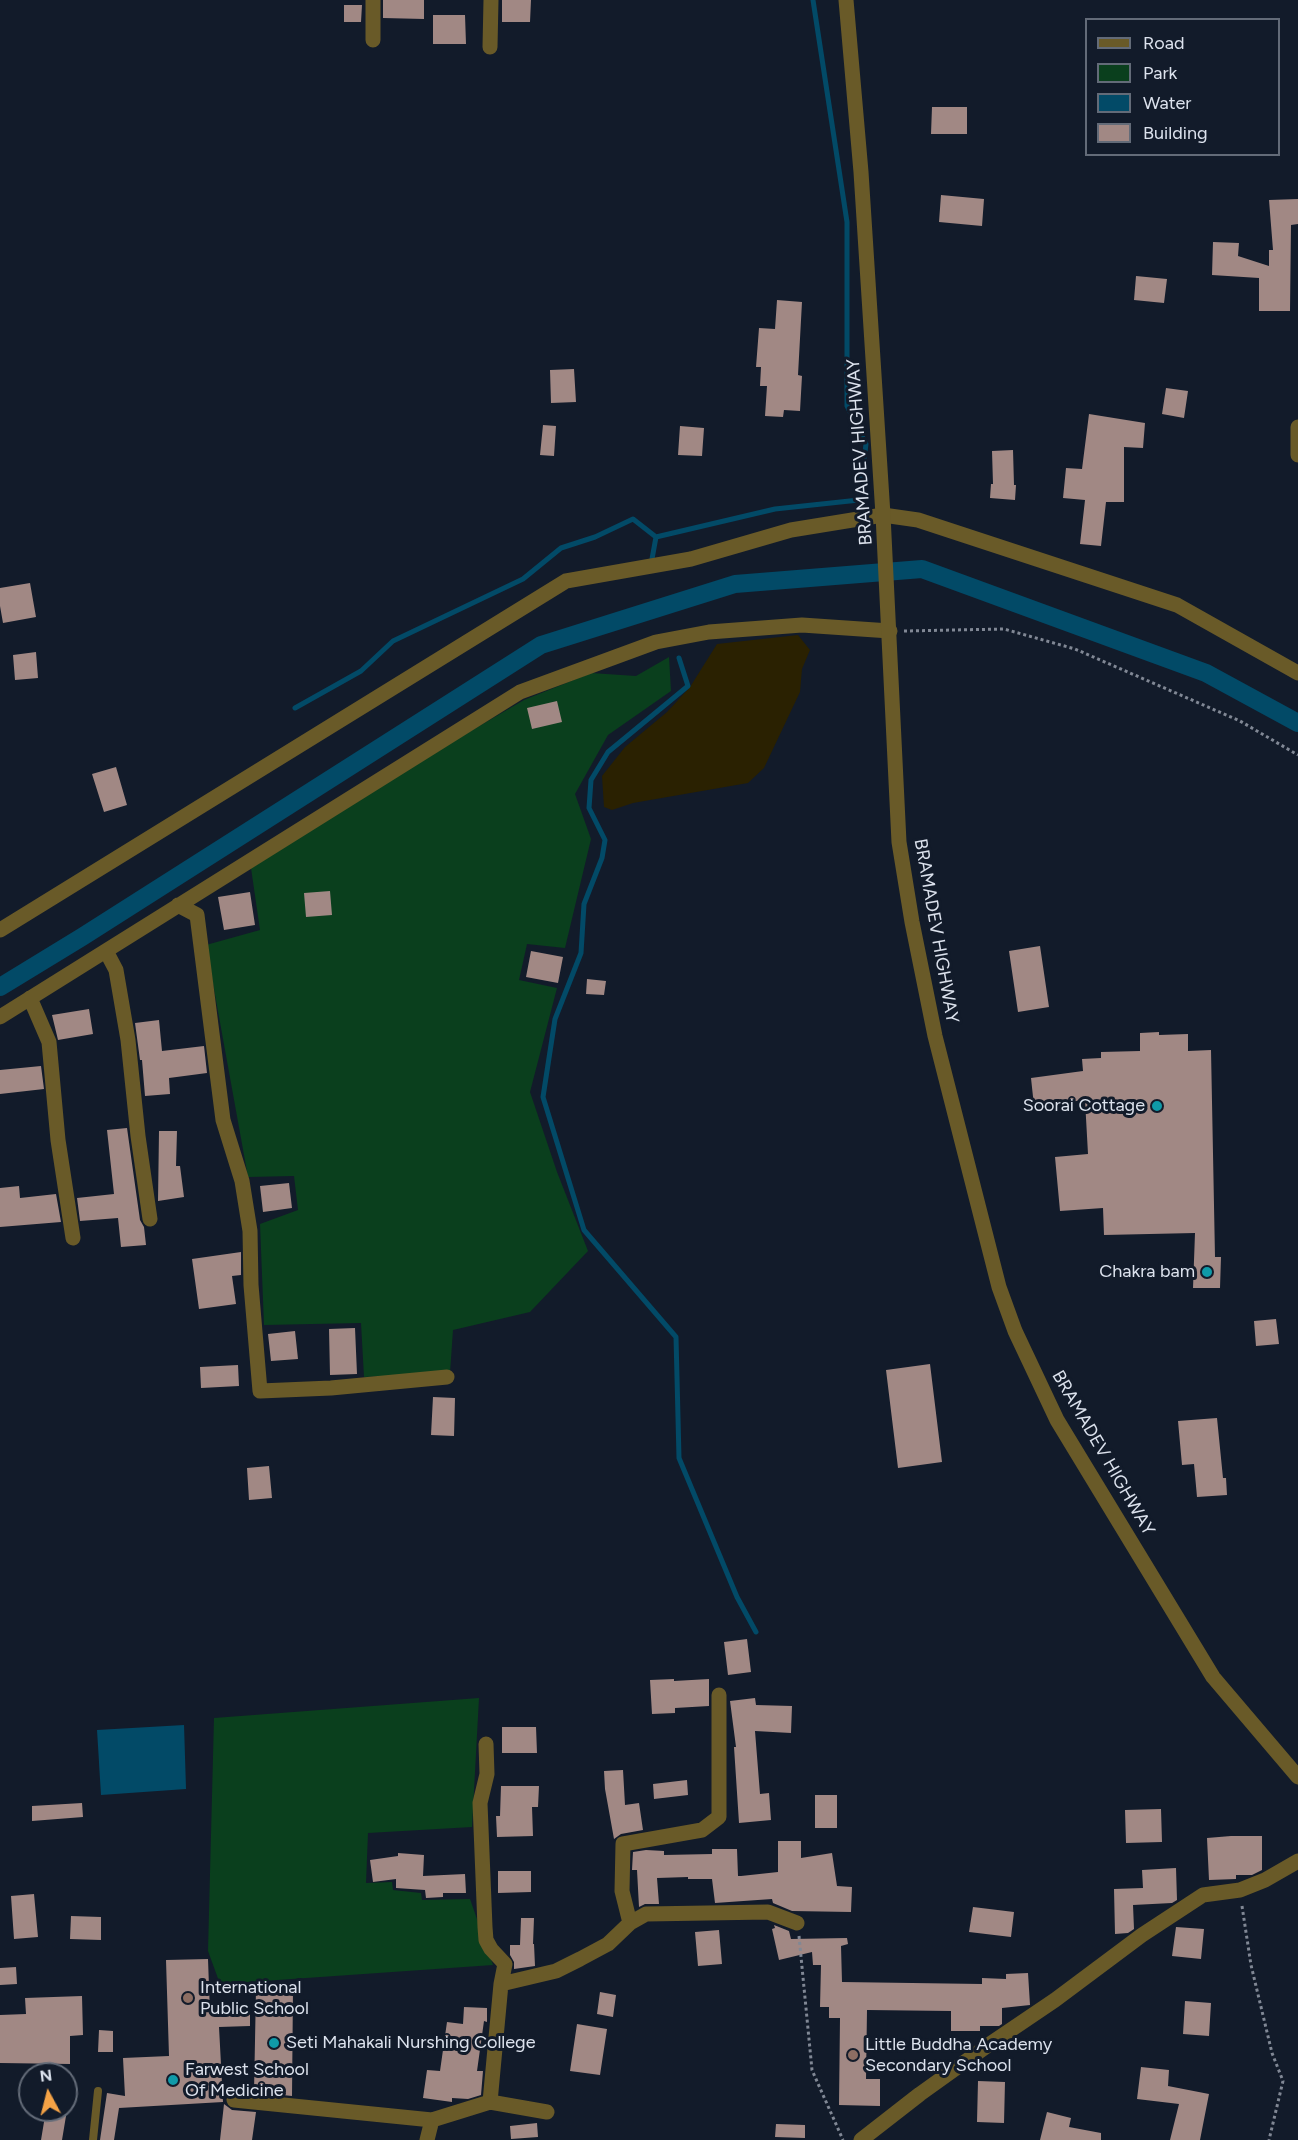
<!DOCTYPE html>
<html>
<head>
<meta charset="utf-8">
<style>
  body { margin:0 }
  #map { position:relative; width:1298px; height:2140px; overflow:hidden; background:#121b2a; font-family:Figtree,sans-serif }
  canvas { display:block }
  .legend { position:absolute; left:1085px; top:18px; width:195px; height:138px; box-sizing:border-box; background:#121b2a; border:2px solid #636b78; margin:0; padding:8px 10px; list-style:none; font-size:18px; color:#dce2ed }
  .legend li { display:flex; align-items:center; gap:12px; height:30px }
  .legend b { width:30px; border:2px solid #636b78 }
  .north { position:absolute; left:18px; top:2062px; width:60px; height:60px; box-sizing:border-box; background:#121b2a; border:2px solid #636b78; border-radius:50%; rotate:353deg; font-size:16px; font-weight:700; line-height:24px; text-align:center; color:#dce2ed }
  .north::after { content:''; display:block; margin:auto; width:21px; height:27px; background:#f5a346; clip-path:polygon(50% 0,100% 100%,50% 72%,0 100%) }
</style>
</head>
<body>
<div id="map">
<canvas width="1298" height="2140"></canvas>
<ul class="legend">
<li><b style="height:8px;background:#695a28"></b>Road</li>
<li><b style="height:16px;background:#0a3f1d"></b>Park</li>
<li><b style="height:16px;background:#024a67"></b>Water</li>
<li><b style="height:16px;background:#a18884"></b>Building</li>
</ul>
<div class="north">N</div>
</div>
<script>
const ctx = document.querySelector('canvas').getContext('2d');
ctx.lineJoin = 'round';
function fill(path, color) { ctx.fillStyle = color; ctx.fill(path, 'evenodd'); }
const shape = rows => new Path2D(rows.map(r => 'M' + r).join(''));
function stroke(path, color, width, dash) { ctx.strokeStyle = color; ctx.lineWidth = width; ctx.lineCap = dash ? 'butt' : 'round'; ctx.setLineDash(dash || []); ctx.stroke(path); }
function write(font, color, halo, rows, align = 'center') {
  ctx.font = font + ' Figtree,sans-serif'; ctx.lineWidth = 6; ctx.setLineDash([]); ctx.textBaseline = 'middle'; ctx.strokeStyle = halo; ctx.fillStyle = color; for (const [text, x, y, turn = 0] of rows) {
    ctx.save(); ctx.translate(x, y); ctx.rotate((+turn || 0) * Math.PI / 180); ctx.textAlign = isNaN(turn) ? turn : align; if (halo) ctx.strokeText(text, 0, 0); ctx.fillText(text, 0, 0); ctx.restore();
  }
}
fill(shape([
  [669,657,671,691,608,735,575,794,591,839,565,948,527,944,519,980,557,988,530,1092,557,1172,588,1251,530,1312,453,1330,450,1373,364,1377,361,1323,264,1325,260,1224,298,1210,294,1176,248,1177,206,945,260,930,251,868,421,760,524,700,591,673,636,676],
  [479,1698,472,1827,368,1833,366,1883,392,1882,393,1890,421,1893,422,1900,470,1899,493,1965,220,1984,208,1951,214,1718]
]), '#0a3f1d');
fill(shape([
  [798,635,810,650,802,669,800,692,764,768,748,783,633,803,612,810,604,807,602,776,625,747,667,712,690,687,717,644]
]), '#2a2101');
fill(shape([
  [184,1725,186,1789,101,1795,97,1730]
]), '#024a67');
stroke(shape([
  [656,537,775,509,859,500,866,444,847,406,847,222,813,0],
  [679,658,688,686,608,752,591,780,589,808,605,840,602,858,584,904,581,953,555,1019,543,1097,584,1230,676,1337,679,1458,737,1597,756,1632],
  [295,708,361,671,393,641,523,579,561,548,595,537,633,519,656,537,652,559]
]), '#024a67', 5);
stroke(shape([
  [0,987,82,937,541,645,735,584,922,569,1206,673,1298,723]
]), '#024a67', 18);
fill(shape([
  [383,0,424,0,424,19,383,18],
  [502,0,531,0,530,22,502,22],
  [344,5,362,5,361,22,344,22],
  [433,15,465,15,466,44,433,44],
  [932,107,967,107,967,134,931,134],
  [941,195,984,199,982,226,939,222],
  [1298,199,1298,224,1291,225,1290,311,1259,311,1259,278,1212,275,1213,242,1239,243,1238,256,1269,266,1269,250,1273,250,1269,200],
  [1136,276,1167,279,1164,303,1134,300],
  [777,300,802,302,798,375,802,376,800,411,784,410,783,417,765,416,767,386,760,386,761,367,756,367,759,328,775,329],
  [574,369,576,402,551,403,550,370],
  [1166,388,1188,391,1184,418,1162,414],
  [1089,414,1145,423,1143,448,1124,447,1124,502,1106,502,1101,546,1080,544,1085,500,1063,498,1066,468,1082,469],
  [543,425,556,426,554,456,540,455],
  [680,426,704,428,702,456,678,455],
  [1013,450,1014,485,1016,485,1015,500,990,498,991,484,993,484,992,451],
  [30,583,36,617,3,623,0,606,0,588],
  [36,652,38,678,15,680,13,655],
  [557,701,562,722,532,729,527,708],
  [116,767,127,805,104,812,92,774],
  [330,891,332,915,306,917,304,893],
  [250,892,255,925,224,930,218,897],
  [1040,946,1049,1007,1018,1012,1009,951],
  [531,951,563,957,558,983,526,977],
  [587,979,606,981,604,995,586,994],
  [89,1009,93,1034,58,1040,52,1015],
  [159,1020,162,1051,204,1046,207,1073,169,1078,170,1094,145,1096,142,1060,140,1060,135,1023],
  [1159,1032,1159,1035,1188,1034,1188,1051,1211,1050,1215,1257,1221,1257,1220,1288,1193,1288,1195,1233,1104,1235,1103,1208,1060,1211,1055,1157,1088,1154,1085,1100,1034,1106,1031,1078,1083,1071,1082,1059,1101,1058,1101,1052,1140,1051,1140,1033],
  [41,1066,44,1089,0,1094,0,1070],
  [127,1128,140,1220,144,1227,146,1245,121,1247,118,1218,80,1221,77,1198,114,1194,107,1130],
  [159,1131,177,1131,176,1166,180,1166,184,1197,158,1201],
  [289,1183,292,1208,263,1212,260,1186],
  [19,1186,20,1198,56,1194,61,1222,0,1227,0,1188],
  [241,1252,241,1275,232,1276,236,1304,199,1309,192,1259],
  [1276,1319,1279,1344,1256,1346,1254,1321],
  [355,1328,357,1374,330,1375,329,1329],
  [295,1331,298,1359,271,1361,268,1334],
  [930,1364,942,1462,898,1468,886,1370],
  [238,1365,239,1386,201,1388,200,1367],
  [433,1397,455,1398,454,1436,431,1435],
  [1217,1418,1223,1478,1226,1478,1227,1495,1197,1497,1194,1464,1182,1465,1178,1421],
  [269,1466,272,1498,249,1500,247,1468],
  [747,1639,751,1672,728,1675,724,1642],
  [674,1679,674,1681,709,1679,709,1706,675,1708,675,1713,652,1714,650,1680],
  [755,1698,756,1705,792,1706,791,1733,755,1731,760,1794,769,1793,771,1820,739,1823,734,1747,736,1747,730,1701],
  [502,1727,536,1727,537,1753,502,1753],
  [623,1770,625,1805,639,1803,643,1830,621,1834,614,1839,605,1789,604,1771],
  [687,1780,688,1795,654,1799,653,1784],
  [501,1786,539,1786,538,1807,532,1807,533,1836,497,1837,496,1816,500,1816],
  [815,1795,837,1795,837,1828,815,1828],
  [82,1803,83,1817,32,1821,32,1806],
  [1161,1809,1162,1842,1126,1843,1125,1810],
  [1231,1836,1262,1836,1262,1870,1252,1875,1236,1875,1236,1879,1209,1880,1207,1838],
  [778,1841,801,1841,801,1858,832,1853,837,1886,852,1887,851,1912,792,1911,773,1903,772,1899,715,1903,712,1879,688,1879,688,1877,657,1878,659,1904,645,1904,639,1907,637,1870,632,1870,633,1852,646,1850,664,1851,664,1855,712,1854,712,1849,737,1849,738,1876,741,1876,778,1872],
  [398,1853,424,1855,423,1876,465,1874,466,1893,443,1893,443,1897,426,1898,425,1890,396,1888,396,1879,373,1882,370,1860,398,1856],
  [1176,1868,1177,1900,1172,1903,1133,1905,1134,1929,1128,1933,1115,1934,1114,1889,1143,1888,1142,1870],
  [498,1871,531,1871,531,1892,498,1893],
  [34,1894,38,1937,14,1939,11,1896],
  [973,1907,1014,1912,1011,1937,969,1932],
  [71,1916,101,1917,101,1940,70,1939],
  [521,1918,534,1918,533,1944,534,1944,535,1966,514,1969,514,1962,510,1955,510,1945,520,1945],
  [774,1925,789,1931,791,1939,847,1938,848,1944,841,1946,842,1982,982,1984,982,1978,1006,1979,1006,1974,1028,1973,1030,2005,1002,2008,1002,2024,999,2026,980,2026,980,2031,951,2031,951,2011,867,2010,866,2079,880,2079,880,2106,839,2105,840,2018,829,2018,829,2007,820,2007,821,1965,813,1965,812,1952,779,1960,772,1929,775,1928],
  [1176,1927,1204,1929,1201,1959,1172,1956],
  [719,1930,722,1964,698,1966,695,1932],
  [208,1959,210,2014,250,2013,250,2026,219,2027,223,2102,119,2108,114,2140,100,2140,107,2093,125,2096,123,2058,169,2056,166,1960],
  [16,1967,17,1984,0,1985,0,1968],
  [256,1989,293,1989,292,2096,254,2092],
  [600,1992,616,1995,613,2017,597,2014],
  [82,1996,83,2035,70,2036,70,2064,0,2063,0,2015,26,2014,25,1998],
  [1185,2001,1211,2003,1209,2036,1183,2034],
  [464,2007,487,2008,487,2022,484,2021,477,2071,483,2071,481,2095,468,2099,452,2098,452,2102,423,2098,427,2070,440,2071,447,2022,463,2024],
  [577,2024,607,2029,600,2075,570,2071],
  [99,2030,113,2031,113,2052,98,2052],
  [1141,2067,1169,2070,1168,2086,1209,2094,1200,2140,1170,2140,1179,2104,1137,2099],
  [978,2081,1005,2082,1004,2123,977,2122],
  [224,2104,232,2110,256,2112,252,2140,220,2140],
  [46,2110,67,2110,62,2140,41,2140],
  [1047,2112,1071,2118,1069,2127,1101,2133,1101,2140,1040,2140],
  [537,2123,538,2137,511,2139,510,2126],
  [776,2124,805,2125,805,2138,775,2137]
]), '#a18884');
stroke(shape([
  [904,631,1004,629,1075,649,1240,721,1298,755],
  [1242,1906,1251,1965,1272,2053,1283,2081,1269,2140],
  [799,1936,812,2070,843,2140]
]), '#818895', 3, [3, 3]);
stroke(shape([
  [93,2140,98,2091]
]), '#695a28', 8);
stroke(shape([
  [373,40,373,0],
  [490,47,491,0],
  [1298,427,1298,455],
  [178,905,197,915,223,1120,242,1181,250,1231,251,1285,260,1391,331,1388,447,1377],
  [0,930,566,581,691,559,791,530,883,515,918,520,1177,605,1298,673],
  [106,951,116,970,128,1040,138,1136,150,1219],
  [30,998,49,1042,58,1140,73,1238],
  [0,1017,520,692,656,642,709,632,802,625,890,631],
  [486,1744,487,1774,480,1803,485,1927,486,1940,491,1949,505,1964,501,1984],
  [630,1923,622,1891,623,1844,702,1830,719,1817,719,1695],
  [234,2100,432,2120,490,2102,547,2112],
  [490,2102,501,1984,556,1971,580,1959,608,1944,630,1923,646,1914,768,1912,797,1923],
  [427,2140,432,2120],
  [861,2140,920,2094,987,2046,1055,2000,1142,1935,1203,1895,1240,1890,1265,1880,1298,1861]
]), '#695a28', 15);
stroke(shape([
  [846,0,861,172,883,515,899,842,912,922,935,1036,999,1287,1015,1331,1057,1420,1213,1677,1298,1777]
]), '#695a28', 15);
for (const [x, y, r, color] of [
  [1157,1106,6,"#0f9aa8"],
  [1207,1272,6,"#0f9aa8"],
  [188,1998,6,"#8d6e63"],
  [274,2043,6,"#0f9aa8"],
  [853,2055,6,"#8d6e63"],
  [173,2080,6,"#0f9aa8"]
]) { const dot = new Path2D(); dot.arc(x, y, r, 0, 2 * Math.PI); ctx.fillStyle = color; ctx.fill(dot); stroke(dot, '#121b2a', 2); }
write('18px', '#dce2ed', '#121b2a', [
  ["BRAMADEV HIGHWAY",860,452,-94],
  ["BRAMADEV HIGHWAY",936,931,80],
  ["BRAMADEV HIGHWAY",1103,1453,60]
]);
write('18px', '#dce2ed', '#121b2a', [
  ["Soorai Cottage",1145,1106,"right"],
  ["Chakra bam",1195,1272,"right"],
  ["International",200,1988],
  ["Public School",200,2009],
  ["Seti Mahakali Nurshing College",286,2043],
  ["Little Buddha Academy",865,2045],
  ["Secondary School",865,2066],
  ["Farwest School",185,2070],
  ["Of Medicine",185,2091]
], 'left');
</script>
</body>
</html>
